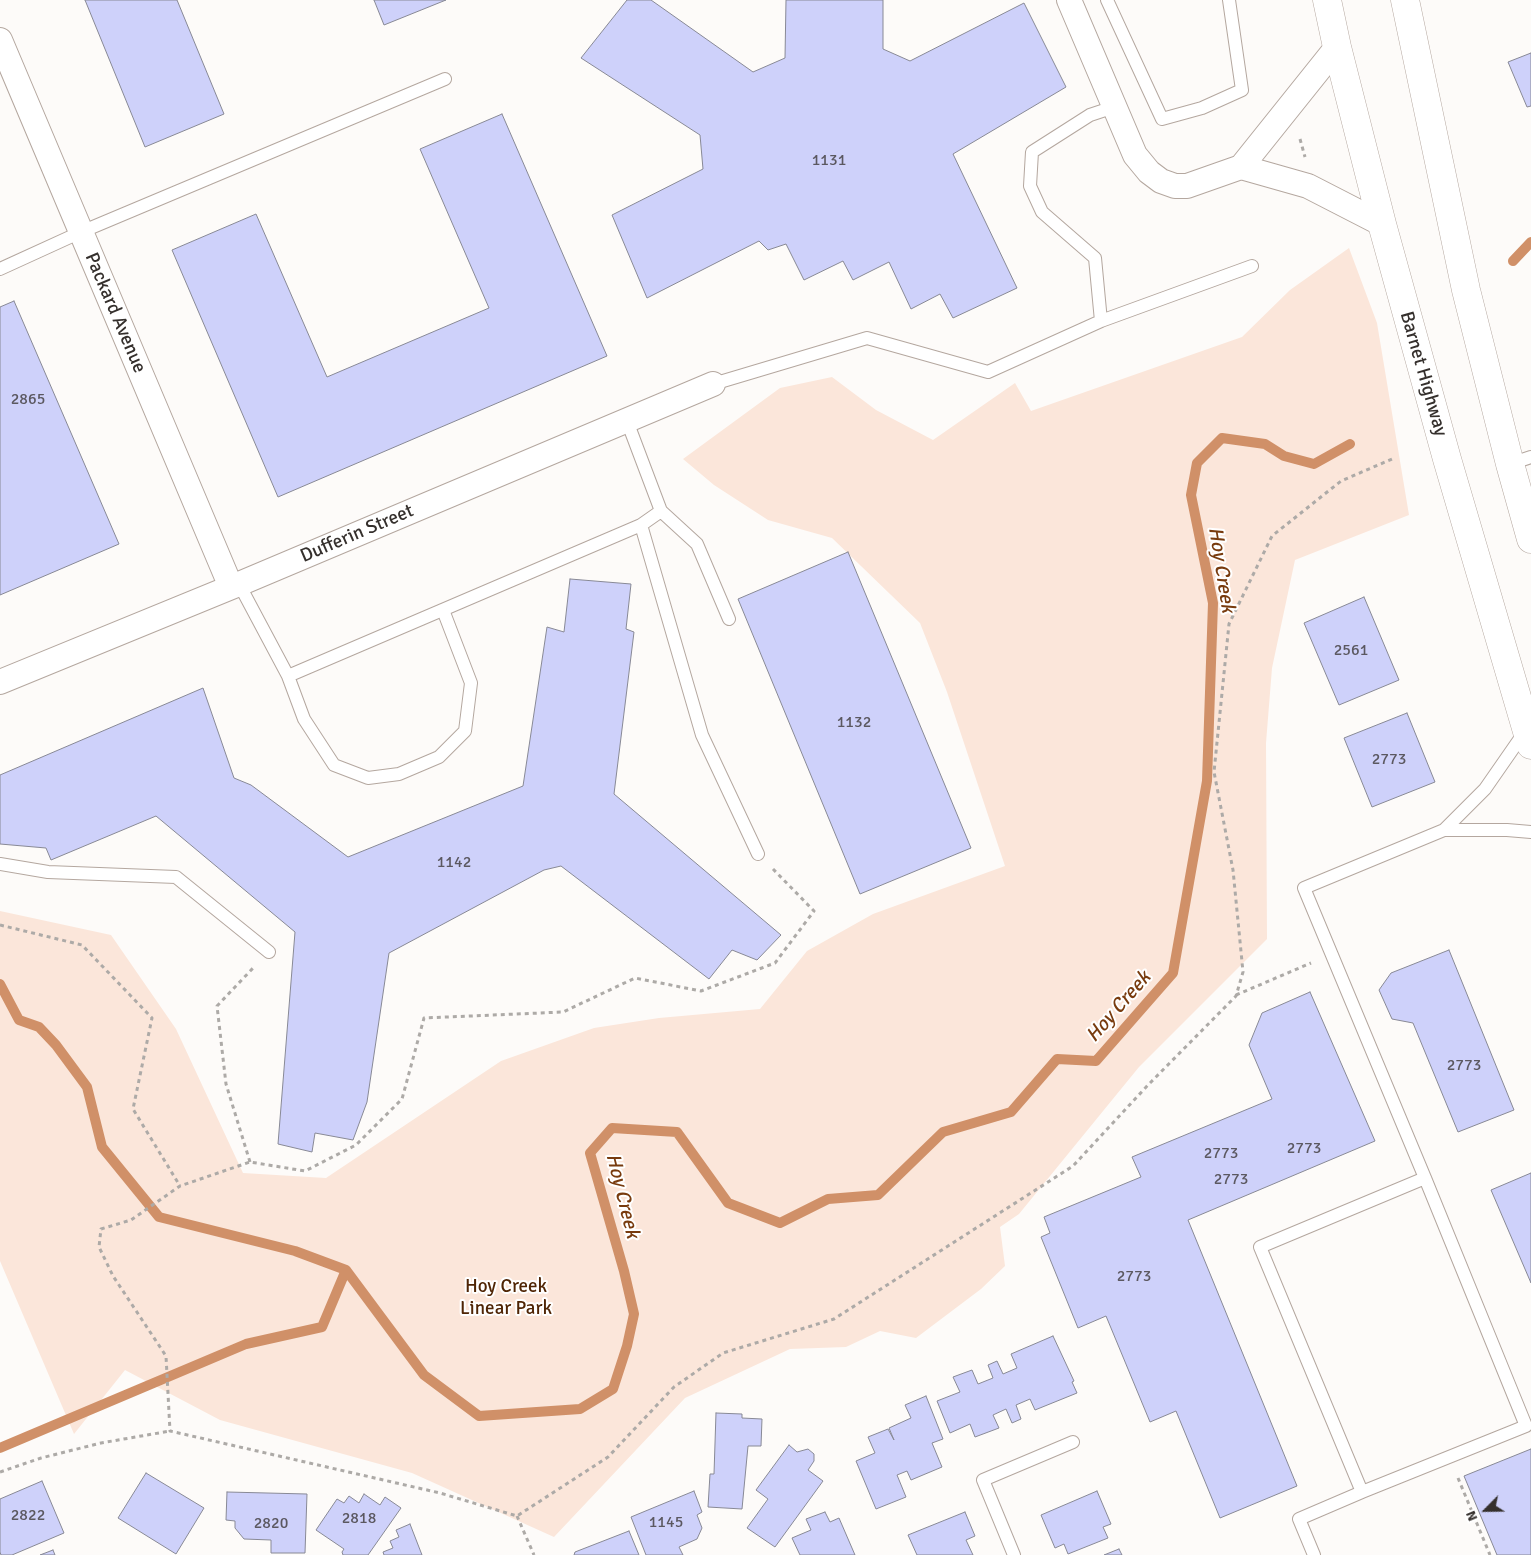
<!DOCTYPE html>
<html>
<head>
<meta charset="utf-8">
<style>
  body { margin:0 }
  #map { position:relative; width:1531px; height:1555px; overflow:hidden; background:#fdfbf9; font-family:Signika,sans-serif }
  canvas { display:block }
  .north { position:absolute; left:1461px; top:1485px; width:50px; height:50px; -webkit-text-stroke:4px #fff; paint-order:stroke; rotate:247deg; font-size:14px; font-weight:700; line-height:20px; text-align:center; color:#35302d }
  .north::after { content:''; display:block; margin:auto; width:18px; height:22px; background:#35302d; clip-path:polygon(50% 0,100% 100%,50% 72%,0 100%) }
</style>
</head>
<body>
<div id="map">
<canvas width="1531" height="1555"></canvas>
<div class="north">N</div>
</div>
<script>
const ctx = document.querySelector('canvas').getContext('2d');
ctx.lineJoin = 'round';
function fill(path, color) { ctx.fillStyle = color; ctx.fill(path, 'evenodd'); }
const shape = rows => new Path2D(rows.map(r => 'M' + r).join(''));
function stroke(path, color, width, dash) { ctx.strokeStyle = color; ctx.lineWidth = width; ctx.lineCap = dash ? 'butt' : 'round'; ctx.setLineDash(dash || []); ctx.stroke(path); }
function write(font, color, halo, rows, align = 'center') {
  ctx.font = font + ' Signika,sans-serif'; ctx.lineWidth = 4; ctx.setLineDash([]); ctx.textBaseline = 'middle'; ctx.strokeStyle = halo; ctx.fillStyle = color; for (const [text, x, y, turn = 0] of rows) {
    ctx.save(); ctx.translate(x, y); ctx.rotate((+turn || 0) * Math.PI / 180); ctx.textAlign = isNaN(turn) ? turn : align; if (halo) ctx.strokeText(text, 0, 0); ctx.fillText(text, 0, 0); ctx.restore();
  }
}
fill(shape([
  [1349,248,1377,323,1409,515,1295,560,1272,668,1266,743,1267,939,1139,1067,1019,1214,1000,1227,1005,1266,981,1289,916,1338,880,1331,846,1347,790,1349,685,1398,554,1537,412,1473,220,1420,125,1370,74,1434,0,1261,0,911,111,935,176,1029,243,1173,326,1178,501,1061,594,1028,659,1018,760,1009,807,951,873,914,1005,866,947,692,920,623,832,538,768,520,714,485,683,459,780,388,832,377,876,410,933,440,1015,383,1031,411,1242,337,1290,290]
]), '#fbe6da');
stroke(shape([
  [1513,261,1531,242],
  [0,984,19,1020,39,1027,56,1045,87,1087,102,1147,159,1217,295,1251,346,1270,424,1375,479,1416,580,1409,613,1389,627,1346,634,1314,624,1271,590,1153,612,1128,677,1132,728,1203,780,1223,828,1199,878,1195,943,1132,1011,1112,1057,1059,1096,1061,1173,973,1207,781,1213,603,1191,495,1197,463,1222,438,1265,444,1284,456,1314,464,1350,444],
  [0,1448,246,1344,322,1327,346,1270]
]), '#d09068', 10);
const building = shape([
  [85,0,177,0,224,114,145,147,85,0],
  [374,0,446,0,384,25,374,0],
  [627,0,651,0,753,72,785,58,786,0,883,0,883,49,910,61,1024,3,1066,87,953,154,1017,288,953,318,940,294,911,309,889,262,853,280,843,261,804,280,786,244,768,250,759,241,647,298,612,215,703,169,700,135,581,58,627,0],
  [1531,53,1531,106,1527,107,1508,62,1531,53],
  [502,114,607,356,278,497,172,250,256,214,327,377,489,308,420,149,502,114],
  [14,301,119,544,0,595,0,307,14,301],
  [848,552,971,848,860,894,738,599,848,552],
  [570,579,631,584,626,629,634,632,614,794,781,935,757,960,732,950,709,979,561,866,544,870,389,953,367,1102,353,1140,315,1133,312,1152,278,1144,295,932,156,816,51,860,46,848,0,844,0,775,203,688,234,778,251,785,348,857,523,786,547,627,564,632,570,579],
  [1364,597,1399,680,1339,705,1304,623,1364,597],
  [1407,713,1435,782,1372,807,1344,738,1407,713],
  [1449,950,1514,1110,1458,1132,1413,1023,1392,1019,1379,990,1391,973,1449,950],
  [1310,992,1375,1141,1188,1220,1297,1486,1220,1518,1176,1411,1150,1422,1106,1316,1078,1328,1041,1237,1050,1233,1044,1217,1141,1177,1132,1157,1272,1099,1249,1045,1262,1013,1310,992],
  [1531,1173,1531,1283,1491,1190,1531,1173],
  [1053,1336,1074,1381,1072,1382,1077,1393,1035,1410,1030,1399,1016,1405,1021,1419,1012,1423,1006,1409,993,1415,999,1428,975,1437,970,1424,950,1433,937,1401,960,1392,953,1377,972,1370,978,1384,993,1378,988,1365,997,1361,1003,1374,1017,1368,1011,1354,1053,1336],
  [926,1396,943,1439,932,1443,942,1467,911,1480,907,1471,897,1475,906,1497,876,1509,856,1461,875,1453,868,1437,888,1429,894,1440,889,1428,911,1418,905,1405,926,1396],
  [716,1413,742,1414,742,1418,762,1419,761,1446,748,1446,742,1509,708,1507,710,1474,714,1474,716,1413],
  [789,1445,797,1452,808,1449,814,1454,814,1461,808,1470,823,1481,775,1547,747,1528,768,1499,756,1490,789,1445],
  [1531,1449,1531,1555,1497,1555,1464,1476,1531,1449],
  [146,1473,204,1508,176,1554,118,1518,146,1473],
  [42,1481,64,1533,12,1555,1,1555,0,1552,0,1499,42,1481],
  [694,1491,702,1512,697,1515,702,1528,697,1539,679,1547,683,1555,646,1555,631,1517,694,1491],
  [1097,1491,1111,1524,1103,1527,1108,1538,1068,1554,1064,1544,1055,1548,1041,1515,1097,1491],
  [227,1492,307,1494,305,1553,271,1553,271,1540,244,1539,235,1528,235,1521,226,1520,227,1492],
  [364,1494,380,1505,385,1497,401,1508,368,1555,343,1555,342,1552,344,1549,316,1530,337,1499,344,1503,349,1496,359,1503,364,1494],
  [825,1512,830,1522,839,1518,855,1555,800,1555,792,1538,811,1530,806,1519,825,1512],
  [965,1512,975,1536,966,1540,973,1555,917,1555,908,1535,965,1512],
  [410,1524,422,1555,384,1555,383,1552,393,1548,390,1541,399,1537,396,1530,410,1524],
  [629,1531,639,1555,574,1555,575,1552,629,1531],
  [1119,1549,1122,1555,1104,1555,1119,1549],
  [53,1550,55,1555,40,1555,53,1550]
]);
fill(building, '#ced1fa');
stroke(building, '#888995', 1);
const service = shape([
  [1107,0,1162,119,1202,108,1242,90,1229,0],
  [0,269,81,232,445,79],
  [1101,321,1252,266],
  [713,384,867,338,988,372,1101,321,1095,258,1042,212,1030,186,1032,152,1090,115,1114,107],
  [627,421,661,511,697,544,729,619],
  [1510,464,1531,457],
  [641,525,702,735,758,854],
  [239,584,288,676,304,719,334,765,368,778,399,774,439,757,465,731,471,683,443,610],
  [288,676,641,525,661,511],
  [1444,830,1507,830,1531,832],
  [0,864,48,872,176,877,269,952],
  [1362,1492,1526,1426,1425,1178],
  [1014,1555,983,1480,1073,1442],
  [1314,1555,1299,1519,1362,1492,1260,1247,1425,1178,1304,888,1444,830,1485,789,1526,730]
]);
const minor = shape([
  [1069,0,1135,155,1149,172,1161,181,1175,186,1187,186,1241,167,1337,47],
  [0,40,231,587],
  [1241,167,1308,186,1382,224],
  [0,682,239,584,713,384]
]);
const primary = shape([
  [1327,0,1337,47,1382,224,1447,459,1531,745],
  [1405,0,1466,290,1510,464,1531,539]
]);
stroke(service, '#b4a79f', 14);
stroke(minor, '#b4a79f', 26);
stroke(primary, '#b4a79f', 29);
stroke(shape([
  [1300,139,1305,157],
  [773,869,814,911,775,963,701,991,635,978,563,1012,424,1018,402,1099,356,1145,305,1171,250,1162,180,1186,131,1220,101,1229,99,1247,113,1276,166,1356,170,1431,440,1493,517,1516,608,1457,674,1387,723,1353,834,1319,1073,1166,1148,1085,1236,996,1243,972,1233,870,1214,772,1229,624,1272,536,1341,481,1392,459],
  [0,925,82,945,152,1018,133,1109,180,1186],
  [1236,995,1311,963],
  [250,1162,226,1084,217,1006,254,967],
  [0,1472,41,1458,101,1443,170,1431],
  [1458,1478,1490,1555],
  [517,1516,534,1555]
]), '#adaaa7', 3, [4, 4]);
stroke(service, '#fff', 12);
stroke(minor, '#fff', 24);
stroke(primary, '#fff', 28);
write('16px', '#5b5860', null, [
  ["1131",829,161],
  ["2865",28,400],
  ["2561",1351,651],
  ["1132",854,723],
  ["2773",1389,760],
  ["1142",454,863],
  ["2773",1464,1066],
  ["2773",1304,1149],
  ["2773",1221,1154],
  ["2773",1231,1180],
  ["2773",1134,1277],
  ["2822",28,1516],
  ["2818",359,1519],
  ["1145",666,1523],
  ["2820",271,1524]
]);
write('19px', '#35302d', '#fff', [
  ["Packard Avenue",115,313,67],
  ["Barnet Highway",1423,374,74],
  ["Dufferin Street",357,534,-23]
]);
write('19px', '#4f2505', '#fff', [
  ["Hoy Creek",506,1287],
  ["Linear Park",506,1309]
]);
write('italic 20px', '#783b0e', '#fff', [
  ["Hoy Creek",1221,570,81],
  ["Hoy Creek",1119,1007,-49],
  ["Hoy Creek",622,1196,76]
]);
</script>
</body>
</html>
